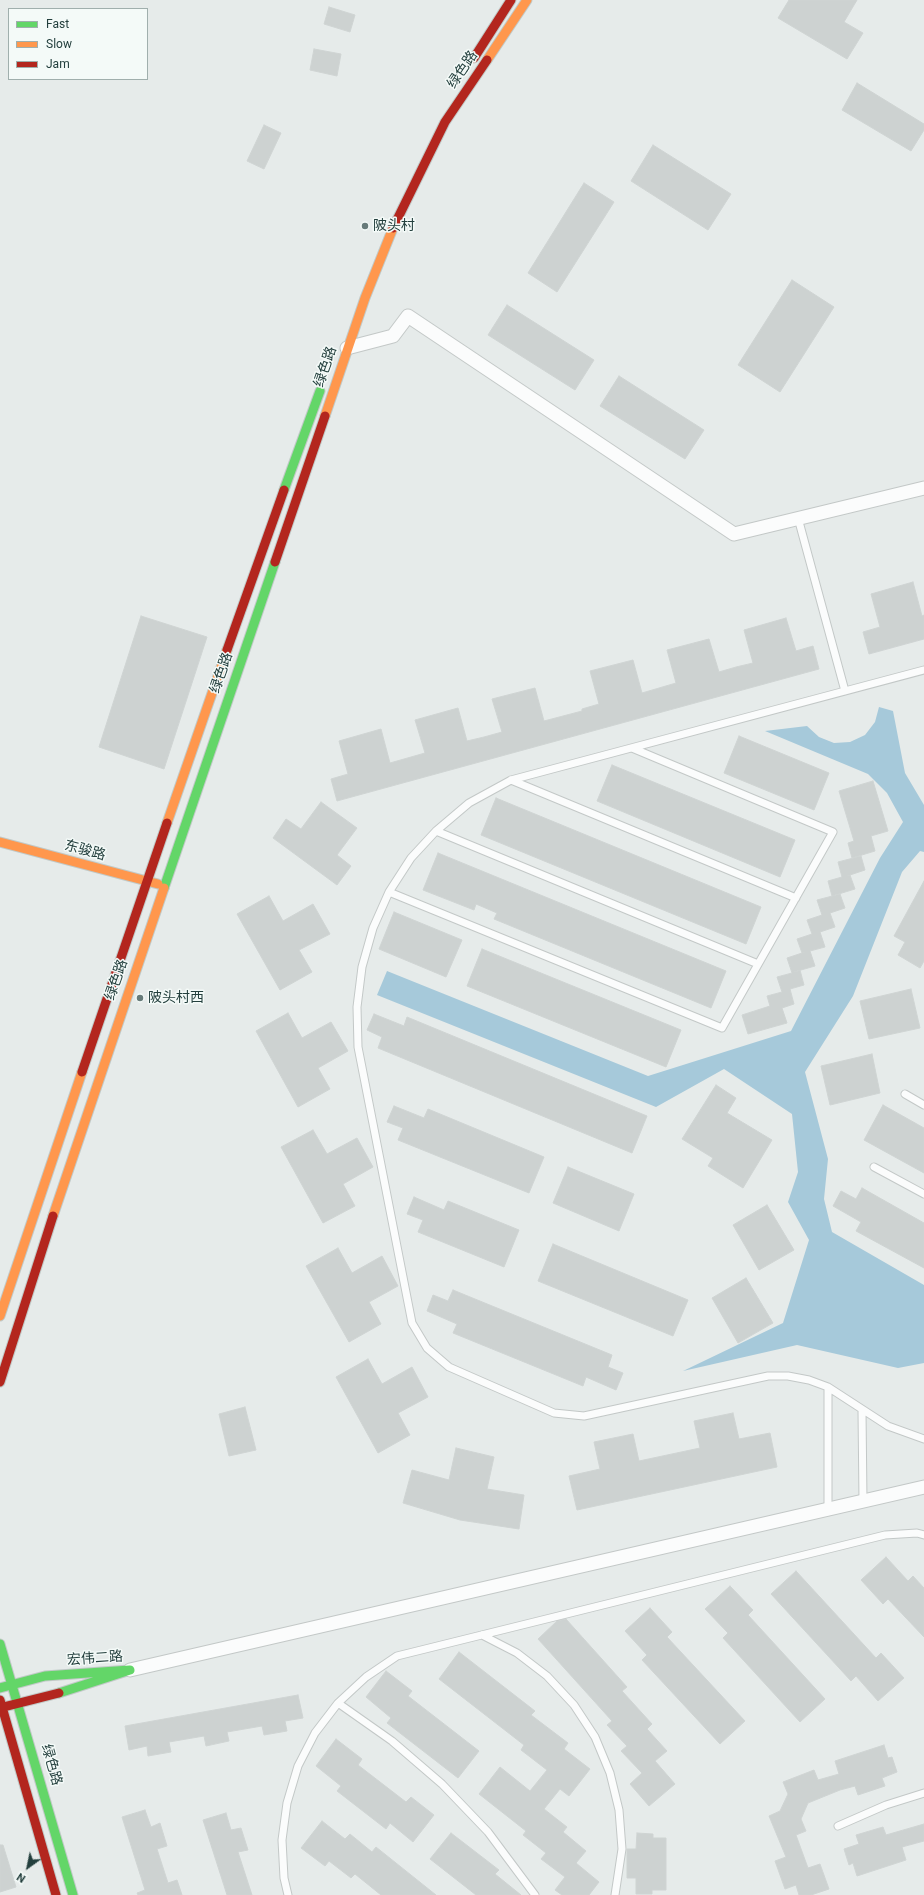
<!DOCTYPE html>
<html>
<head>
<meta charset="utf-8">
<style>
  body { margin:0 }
  #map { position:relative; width:924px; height:1895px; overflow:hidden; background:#e6ebea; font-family:Roboto,sans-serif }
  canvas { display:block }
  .legend { position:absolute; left:8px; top:8px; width:140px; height:72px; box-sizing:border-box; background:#f4faf8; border:1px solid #a0afad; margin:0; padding:5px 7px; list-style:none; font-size:12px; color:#233f3d }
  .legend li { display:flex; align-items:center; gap:8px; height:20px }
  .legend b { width:20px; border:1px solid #a0afad }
  .north { position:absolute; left:8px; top:1847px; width:40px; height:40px; -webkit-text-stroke:3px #f4faf8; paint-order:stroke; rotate:213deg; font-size:11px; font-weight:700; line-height:16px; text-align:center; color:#233f3d }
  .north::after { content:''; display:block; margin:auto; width:14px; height:18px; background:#233f3d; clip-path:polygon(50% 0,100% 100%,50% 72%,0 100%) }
</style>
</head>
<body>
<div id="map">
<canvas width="924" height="1895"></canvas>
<ul class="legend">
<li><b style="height:5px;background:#63d668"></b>Fast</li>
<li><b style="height:5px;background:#ff974d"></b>Slow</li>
<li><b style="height:5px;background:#b3261e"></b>Jam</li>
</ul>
<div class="north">N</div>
</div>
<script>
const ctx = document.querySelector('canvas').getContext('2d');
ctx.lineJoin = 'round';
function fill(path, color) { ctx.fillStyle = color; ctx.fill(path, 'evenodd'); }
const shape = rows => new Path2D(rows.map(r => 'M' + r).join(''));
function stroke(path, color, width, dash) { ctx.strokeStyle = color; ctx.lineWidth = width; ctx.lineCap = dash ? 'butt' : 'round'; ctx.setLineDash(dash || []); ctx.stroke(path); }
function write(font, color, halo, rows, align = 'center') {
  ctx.font = font + ' Roboto,"Noto Sans SC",sans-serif'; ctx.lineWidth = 3; ctx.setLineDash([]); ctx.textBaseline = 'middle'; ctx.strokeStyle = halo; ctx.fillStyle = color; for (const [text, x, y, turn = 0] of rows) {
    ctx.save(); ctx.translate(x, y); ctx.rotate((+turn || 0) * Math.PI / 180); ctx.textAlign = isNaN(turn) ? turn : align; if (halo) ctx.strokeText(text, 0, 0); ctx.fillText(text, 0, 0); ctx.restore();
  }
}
fill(shape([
  [879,707,893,711,905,773,924,805,924,852,920,851,902,872,853,996,805,1072,828,1159,824,1199,832,1232,924,1285,924,1363,898,1368,797,1345,683,1371,783,1323,809,1240,788,1202,798,1172,792,1114,724,1069,656,1107,377,995,387,971,648,1076,791,1031,880,858,903,822,887,793,868,774,765,731,807,726,819,737,834,743,850,742,865,735,875,722]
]), '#a6c9da');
const building = shape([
  [789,0,857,0,844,22,863,33,847,59,778,18,789,0],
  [329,7,355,15,350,32,324,24,329,7],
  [314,49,341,54,337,76,310,70,314,49],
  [857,83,924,124,924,130,911,151,842,110,857,83],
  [264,125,281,133,264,169,247,161,264,125],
  [653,145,731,194,708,230,631,181,653,145],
  [584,183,614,202,557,292,528,273,584,183],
  [792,280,834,307,780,392,738,365,792,280],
  [507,305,594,360,575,390,488,335,507,305],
  [619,376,704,430,685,459,600,406,619,376],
  [913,582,922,616,924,615,924,639,869,654,863,632,880,627,871,594,913,582],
  [141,616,207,637,164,769,99,747,141,616],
  [786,618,796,651,813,646,819,669,337,801,331,779,348,774,339,741,381,729,390,763,425,753,415,720,458,708,467,741,484,737,502,732,492,699,535,688,544,721,582,711,582,709,599,704,590,671,633,660,642,693,676,683,667,650,709,639,719,672,736,667,753,663,744,630,786,618],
  [739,736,829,773,814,810,724,773,739,736],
  [612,765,795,840,780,877,597,801,612,765],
  [873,781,888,831,871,836,875,851,852,858,848,843,854,841,839,791,873,781],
  [496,798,761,907,746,944,481,835,496,798],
  [321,802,357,828,337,855,351,866,337,885,273,838,286,819,301,829,321,802],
  [438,853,726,971,711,1008,494,919,497,913,476,904,474,910,423,890,438,853],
  [861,856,865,870,847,876,850,875,855,889,832,896,828,881,842,877,838,862,861,856],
  [924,881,924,961,920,968,898,955,905,942,894,936,924,881],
  [840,894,845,908,830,913,835,927,820,932,825,947,810,951,815,966,794,972,800,970,804,985,790,989,794,1004,782,1008,787,1023,748,1034,742,1015,770,1006,767,996,782,992,777,977,792,973,787,958,805,952,802,953,797,939,812,934,807,920,822,915,817,900,840,894],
  [269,896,283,921,313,904,330,934,299,950,312,972,280,990,237,914,269,896],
  [394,912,462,940,446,977,379,949,394,912],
  [482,949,681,1030,666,1067,467,986,482,949],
  [911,989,920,1028,869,1039,860,1001,911,989],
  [288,1013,302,1038,331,1022,348,1051,318,1068,330,1089,298,1107,256,1031,288,1013],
  [374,1014,404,1026,407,1017,647,1116,632,1153,378,1048,382,1037,367,1030,374,1014],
  [872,1054,880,1093,830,1105,821,1066,872,1054],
  [716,1085,736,1098,727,1113,772,1140,743,1188,708,1166,713,1158,682,1139,716,1085],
  [883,1105,924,1128,924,1173,864,1140,883,1105],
  [394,1106,424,1118,428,1109,544,1157,529,1193,398,1140,403,1128,387,1122,394,1106],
  [313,1130,327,1154,357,1138,373,1167,343,1184,355,1206,323,1223,281,1147,313,1130],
  [568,1167,634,1194,619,1231,553,1203,568,1167],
  [862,1188,924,1223,924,1268,856,1231,861,1222,833,1206,841,1191,856,1199,862,1188],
  [414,1197,444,1210,448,1201,519,1230,504,1267,418,1232,423,1220,407,1214,414,1197],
  [767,1205,794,1250,759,1270,733,1225,767,1205],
  [553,1244,688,1300,673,1336,538,1281,553,1244],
  [338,1248,352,1273,382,1256,398,1286,369,1302,381,1324,349,1342,306,1266,338,1248],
  [746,1278,773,1323,738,1343,712,1298,746,1278],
  [453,1290,612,1355,608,1367,623,1373,616,1390,586,1377,583,1386,453,1333,457,1324,427,1311,433,1295,448,1301,453,1290],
  [368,1359,382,1384,412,1367,428,1397,398,1413,410,1435,378,1453,336,1377,368,1359],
  [245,1407,256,1450,229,1456,219,1414,245,1407],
  [733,1413,739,1439,770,1433,777,1467,577,1510,569,1476,600,1469,594,1442,633,1434,639,1461,700,1448,694,1421,733,1413],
  [456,1448,494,1457,487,1489,524,1495,519,1529,460,1520,403,1503,412,1470,449,1480,456,1448],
  [886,1557,908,1581,913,1576,924,1588,924,1637,888,1599,883,1604,861,1580,886,1557],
  [796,1571,876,1658,881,1653,904,1678,878,1701,856,1676,851,1681,771,1594,796,1571],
  [730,1586,753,1610,748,1615,825,1699,800,1722,723,1638,728,1633,705,1609,730,1586],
  [650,1608,672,1632,667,1637,745,1721,720,1744,642,1660,647,1655,625,1631,650,1608],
  [566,1619,627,1687,622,1691,652,1724,647,1729,667,1751,655,1761,675,1784,649,1806,630,1784,642,1773,621,1751,627,1746,607,1725,612,1721,538,1639,557,1621,566,1619],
  [459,1652,535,1711,531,1715,568,1743,564,1749,590,1769,569,1796,560,1789,544,1809,567,1827,563,1832,586,1851,576,1863,599,1882,589,1895,562,1895,555,1890,565,1877,541,1859,546,1853,523,1835,526,1831,479,1794,500,1767,530,1791,547,1770,521,1750,524,1745,439,1679,459,1652],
  [386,1671,412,1691,408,1696,479,1751,458,1778,387,1723,391,1718,366,1697,386,1671],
  [298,1695,303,1718,285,1721,287,1731,264,1735,262,1726,227,1732,229,1741,206,1746,204,1736,169,1742,171,1752,148,1756,147,1746,129,1750,125,1726,298,1695],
  [336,1739,362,1759,358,1765,406,1802,411,1797,434,1815,413,1842,390,1823,386,1829,337,1791,341,1786,316,1766,336,1739],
  [884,1745,888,1758,892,1757,897,1772,882,1778,885,1786,858,1795,855,1786,840,1790,808,1803,801,1819,806,1831,796,1835,808,1868,820,1864,829,1889,811,1895,799,1895,796,1885,785,1889,775,1861,786,1857,769,1816,780,1811,788,1794,783,1782,814,1770,818,1780,839,1774,835,1761,884,1745],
  [145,1810,151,1827,160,1823,167,1846,157,1849,168,1883,177,1880,182,1895,138,1895,137,1893,145,1890,122,1817,145,1810],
  [226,1813,231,1830,241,1828,248,1850,238,1852,252,1895,227,1895,203,1820,226,1813],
  [322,1821,345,1839,350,1834,372,1852,376,1847,436,1895,381,1895,355,1874,351,1878,329,1861,325,1866,301,1848,322,1821],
  [924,1824,924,1841,902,1847,906,1860,857,1876,853,1863,849,1865,844,1849,859,1844,856,1835,883,1827,886,1835,924,1824],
  [451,1833,499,1870,495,1874,521,1895,476,1895,430,1859,451,1833],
  [637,1833,653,1834,653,1838,666,1838,666,1890,652,1890,652,1894,636,1894,636,1878,627,1878,627,1849,636,1849,637,1833],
  [0,1845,3,1845,16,1887,0,1892,0,1845]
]);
fill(building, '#cdd2d1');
stroke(building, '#cfd4d3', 1);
const lane = shape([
  [798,518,845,691],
  [924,670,511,780,469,803,436,831,411,858,389,892,373,928,362,967,357,1007,358,1047,412,1323,427,1348,449,1367,554,1413,584,1416,768,1376,788,1376,809,1380,828,1387,888,1426,924,1439],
  [511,780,796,898],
  [436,831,758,964],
  [389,892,722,1028,833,832,632,748],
  [905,1094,924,1105],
  [874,1167,924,1194],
  [828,1387,828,1509],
  [862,1411,863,1501],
  [482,1635,517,1653,547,1676,574,1705,595,1737,610,1773,619,1810,622,1849,615,1895],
  [338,1703,392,1741,442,1784,488,1832,535,1895],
  [838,1826,886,1805,924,1793],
  [288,1895,284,1878,282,1840,287,1803,298,1766,315,1733,338,1703,366,1677,397,1656,885,1535,917,1533,924,1535]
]);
const street = shape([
  [347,348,393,336,408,316,734,534,924,488],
  [130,1670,924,1487]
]);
const fast = shape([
  [284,490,320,391],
  [164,888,275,562],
  [0,1644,73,1895],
  [0,1688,45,1676,130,1670,59,1693]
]);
const slow = shape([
  [487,60,527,0],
  [325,416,365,298,393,228],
  [167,823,227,650],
  [0,842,158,884],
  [53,1216,164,888],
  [0,1316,82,1072]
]);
const jam = shape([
  [474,58,511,0],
  [393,228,445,122,487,60],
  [275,562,325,416],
  [227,650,284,490],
  [82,1072,167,823],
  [0,1382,53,1216],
  [0,1700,56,1895],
  [0,1708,59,1693]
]);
stroke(lane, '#c3c8c7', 9);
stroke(street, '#c3c8c7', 15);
stroke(fast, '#c1c9c7', 11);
stroke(slow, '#c1c9c7', 11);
stroke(jam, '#c1c9c7', 11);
stroke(lane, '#fbfcfc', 7);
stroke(street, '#fbfcfc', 13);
stroke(fast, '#63d668', 9);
stroke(slow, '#ff974d', 9);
stroke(jam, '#b3261e', 9);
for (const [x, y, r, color] of [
  [365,226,4,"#677b7a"],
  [140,998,4,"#677b7a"]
]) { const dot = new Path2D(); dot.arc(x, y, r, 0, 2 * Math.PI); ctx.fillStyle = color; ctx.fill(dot); stroke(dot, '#f4faf8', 1.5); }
write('14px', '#233f3d', '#f4faf8', [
  ["绿色路",463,70,-56],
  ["绿色路",326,367,-71],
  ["绿色路",222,673,-71],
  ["东骏路",85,851,15],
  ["绿色路",117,980,-71],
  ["宏伟二路",95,1659,-4],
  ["绿色路",51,1765,74]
]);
write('14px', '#233f3d', '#f4faf8', [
  ["陂头村",373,226],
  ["陂头村西",148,998]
], 'left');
</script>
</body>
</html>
